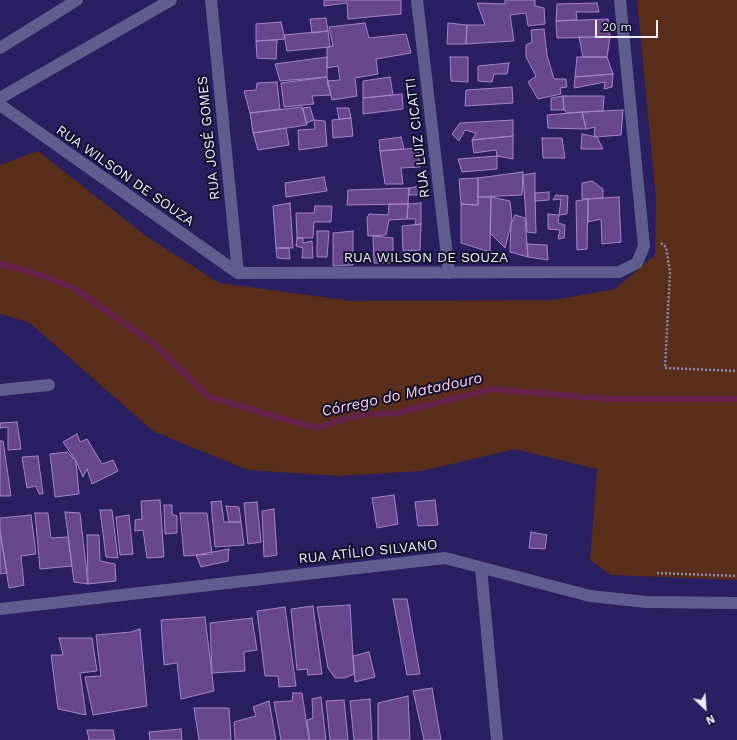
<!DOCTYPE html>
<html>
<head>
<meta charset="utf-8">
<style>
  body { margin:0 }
  #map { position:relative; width:737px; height:740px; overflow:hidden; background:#291e5f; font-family:"Work Sans",sans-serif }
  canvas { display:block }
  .north { position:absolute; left:685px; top:688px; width:40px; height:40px; -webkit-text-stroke:3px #120f2b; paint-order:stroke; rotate:155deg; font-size:11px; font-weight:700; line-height:16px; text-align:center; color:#ecedfd }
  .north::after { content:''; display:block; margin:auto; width:14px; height:18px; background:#ecedfd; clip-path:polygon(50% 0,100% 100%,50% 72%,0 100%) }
  .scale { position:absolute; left:595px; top:20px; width:63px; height:18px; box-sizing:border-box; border:2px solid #ecedfd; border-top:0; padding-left:5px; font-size:12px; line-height:14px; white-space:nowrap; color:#ecedfd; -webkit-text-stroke:3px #120f2b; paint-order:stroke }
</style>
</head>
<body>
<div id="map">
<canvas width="737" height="740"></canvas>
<div class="north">N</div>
<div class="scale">20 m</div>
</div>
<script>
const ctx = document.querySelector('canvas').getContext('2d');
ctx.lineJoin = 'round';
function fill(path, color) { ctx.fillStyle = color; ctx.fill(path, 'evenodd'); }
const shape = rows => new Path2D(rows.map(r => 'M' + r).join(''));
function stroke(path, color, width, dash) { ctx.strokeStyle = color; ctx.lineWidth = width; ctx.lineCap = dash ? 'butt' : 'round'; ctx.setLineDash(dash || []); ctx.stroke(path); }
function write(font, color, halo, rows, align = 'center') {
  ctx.font = font + ' "Work Sans",sans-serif'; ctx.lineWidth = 4; ctx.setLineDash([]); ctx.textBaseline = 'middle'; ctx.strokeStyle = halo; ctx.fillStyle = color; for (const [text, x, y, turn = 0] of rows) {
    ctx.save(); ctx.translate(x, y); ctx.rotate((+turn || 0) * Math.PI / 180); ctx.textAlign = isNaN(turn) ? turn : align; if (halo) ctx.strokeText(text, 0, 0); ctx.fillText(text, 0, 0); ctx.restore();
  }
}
fill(shape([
  [637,0,737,0,737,580,611,575,590,560,597,469,515,449,422,471,339,476,248,470,153,431,30,323,0,314,0,165,38,151,146,236,219,283,351,301,554,300,615,289,655,255,656,199]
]), '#582d19');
stroke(shape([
  [0,264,31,272,72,287,153,343,209,397,315,428,359,415,397,413,492,389,606,399,737,399]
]), '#65204c', 6);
const building = shape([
  [324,0,401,0,401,14,348,19,347,3,324,6,324,0],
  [505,0,535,0,535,6,544,8,545,24,528,26,526,13,510,15,514,41,466,44,467,25,485,25,477,3,505,4,505,0],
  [597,3,599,12,576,12,577,20,556,21,557,4,597,3],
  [326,18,328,31,312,33,310,19,326,18],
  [608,19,610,37,557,38,556,21,608,19],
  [281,22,285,39,256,41,256,24,281,22],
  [365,23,369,38,406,34,411,53,376,59,378,74,355,78,357,96,332,100,327,81,340,80,338,66,327,68,327,47,333,46,329,27,365,23],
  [448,23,467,25,466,44,447,44,448,23],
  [544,29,547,55,554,79,566,79,567,87,560,88,561,94,538,99,528,82,536,76,526,57,526,45,532,42,531,30,544,29],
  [328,31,330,47,287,51,284,35,328,31],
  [579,37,610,37,607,57,583,57,579,37],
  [277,40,276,59,257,58,256,41,277,40],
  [327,57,327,77,280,81,275,64,327,57],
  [450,57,468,57,468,82,451,81,450,57],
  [577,57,607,57,613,74,575,77,577,57],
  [509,63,507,74,494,74,492,82,478,81,478,66,509,63],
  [613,74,612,87,604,89,605,82,574,88,575,77,613,74],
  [327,77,331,95,312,96,314,104,284,107,281,83,327,77],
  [390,77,393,95,363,98,363,81,390,77],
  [277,82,280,109,250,113,244,91,256,90,257,83,277,82],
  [512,87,513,103,465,106,466,90,512,87],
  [402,94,403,109,363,114,363,98,402,94],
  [563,96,604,96,603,111,567,113,564,110,563,96],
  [563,96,564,110,551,110,551,98,563,96],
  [302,107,307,125,253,133,250,113,302,107],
  [310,107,314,120,306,123,303,108,310,107],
  [337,108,349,108,351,118,339,119,337,108],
  [623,110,621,135,597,137,594,135,595,127,586,129,582,112,623,110],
  [582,112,586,129,548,128,547,115,582,112],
  [351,118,353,136,333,138,332,120,351,118],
  [314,120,325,121,327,146,299,150,298,130,315,129,314,120],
  [513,120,513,136,472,140,476,133,465,130,459,141,452,134,460,123,513,120],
  [286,128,289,145,258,150,253,133,286,128],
  [582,134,597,137,603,149,581,149,582,134],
  [513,136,513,159,497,156,496,150,474,153,472,140,513,136],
  [401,137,404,149,380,151,379,140,401,137],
  [542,138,562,138,565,158,543,158,542,138],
  [418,148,420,167,401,168,403,184,385,184,380,151,418,148],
  [497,156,497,169,462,172,458,159,497,156],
  [523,172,522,195,478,197,478,178,523,172],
  [535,173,535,193,536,233,527,232,523,175,535,173],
  [324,177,327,191,286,197,285,183,324,177],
  [478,178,478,205,461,204,459,179,478,178],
  [592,181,603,189,603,198,582,199,582,183,592,181],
  [420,186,421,195,409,195,409,188,420,186],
  [409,188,408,204,347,205,348,190,409,188],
  [549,192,549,200,535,201,535,193,549,192],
  [556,195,568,196,567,214,559,215,561,199,553,200,556,195],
  [478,197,491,197,490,252,461,243,461,204,478,205,478,197],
  [491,197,510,201,512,221,505,248,490,233,491,197],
  [619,197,621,242,602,244,601,219,588,222,588,199,619,197],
  [588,199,587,249,577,250,576,201,588,199],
  [290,203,293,248,276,248,273,206,290,203],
  [421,203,421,224,415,225,416,219,407,219,408,204,421,203],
  [389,204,408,204,407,219,389,220,386,235,368,236,367,218,369,214,388,215,389,204],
  [315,206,332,206,331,222,314,222,313,238,297,238,296,213,314,213,315,206],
  [548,214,559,215,558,223,565,225,564,238,558,239,560,230,548,229,548,214],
  [515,215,525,218,528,257,510,252,511,224,515,215],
  [421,224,420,250,403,251,402,226,421,224],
  [317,231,329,231,327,257,317,257,317,231],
  [353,231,353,265,333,266,333,233,353,231],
  [373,236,393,238,393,263,374,263,373,236],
  [297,238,303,238,303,243,312,241,313,258,302,258,303,248,296,246,297,238],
  [527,244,547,245,548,260,528,257,527,244],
  [276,248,289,248,290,259,277,258,276,248],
  [17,422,21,449,8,450,8,427,0,428,0,423,17,422],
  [77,434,80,442,87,439,102,464,113,460,118,471,92,484,87,469,83,477,76,461,63,442,77,434],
  [0,441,3,441,11,496,0,496,0,441],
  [67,452,76,461,79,494,55,497,50,454,67,452],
  [38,456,43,494,39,494,36,486,27,488,22,457,38,456],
  [394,495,398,524,377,528,372,498,394,495],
  [160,500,164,557,147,558,143,530,135,531,135,520,142,519,141,501,160,500],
  [435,500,438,525,418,526,415,502,435,500],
  [221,501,224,522,241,522,244,545,215,547,211,502,221,501],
  [257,502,261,542,248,544,244,503,257,502],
  [164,505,172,505,172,514,177,516,177,533,165,534,164,505],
  [226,506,239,507,241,522,229,522,226,506],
  [274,509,277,555,264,557,262,511,274,509],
  [100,510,112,510,118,558,106,557,100,510],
  [65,512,80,513,88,584,74,582,65,512],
  [35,513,48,513,51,538,68,537,72,566,40,569,35,513],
  [180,513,207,513,212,554,184,556,180,513],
  [31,515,36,554,21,556,24,585,9,588,0,531,0,518,31,515],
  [129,515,133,554,120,555,116,517,129,515],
  [0,531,7,573,0,574,0,531],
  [531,532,547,535,545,549,529,548,531,532],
  [87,535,99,535,100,561,115,564,116,581,88,584,87,535],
  [229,549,228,561,201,567,196,555,229,549],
  [393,599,407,599,420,674,407,675,393,599],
  [350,605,354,674,345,678,335,678,328,668,317,607,350,605],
  [313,606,322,674,308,675,307,669,297,670,291,609,313,606],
  [285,607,296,686,279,687,278,676,265,676,257,611,285,607],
  [205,617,214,691,181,699,177,663,164,665,161,620,205,617],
  [252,618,257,650,244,652,245,671,212,673,210,623,252,618],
  [140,629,147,706,93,715,85,677,101,676,96,635,131,632,140,629],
  [59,638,92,638,97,671,80,673,86,715,58,709,51,655,63,655,59,638],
  [369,652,375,677,355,682,353,656,369,652],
  [432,688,441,740,424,740,413,691,432,688],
  [293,693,302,693,309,740,281,740,274,702,292,701,293,693],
  [408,696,410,740,378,740,378,703,408,696],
  [321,697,326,740,310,740,307,720,313,718,312,699,321,697],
  [370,699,372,740,354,740,350,701,370,699],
  [344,700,348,740,330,740,326,701,344,700],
  [269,701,276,740,235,740,234,722,256,716,253,707,269,701],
  [194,708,229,708,231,740,199,740,194,708],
  [181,729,182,740,150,740,149,732,181,729],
  [87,730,113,730,115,740,89,740,87,730]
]);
fill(building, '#68468b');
stroke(building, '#a584cc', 1);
stroke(shape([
  [661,243,666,247,670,272,665,368,737,371],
  [657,573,737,576]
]), '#8f8ab2', 2.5, [2, 2]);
stroke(shape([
  [211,0,238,273],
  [417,0,449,273],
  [0,48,77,0],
  [0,98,171,0],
  [0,105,238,273,619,272,637,263,644,246,620,0],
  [0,390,49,385],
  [481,568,497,740],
  [0,609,445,558,590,596,646,602,737,603]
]), '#5f5d8e', 12);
write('14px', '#ecedfd', '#120f2b', [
  ["RUA JOSÉ GOMES",209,138,-96],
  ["RUA LUIZ CICATTI",418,138,-97],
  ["RUA WILSON DE SOUZA",125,176,35],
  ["RUA WILSON DE SOUZA",426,258],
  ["RUA ATÍLIO SILVANO",368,552,-6]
]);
write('italic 15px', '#fcd0e8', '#120f2b', [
  ["Córrego do Matadouro",402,395,-12]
]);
</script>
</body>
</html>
